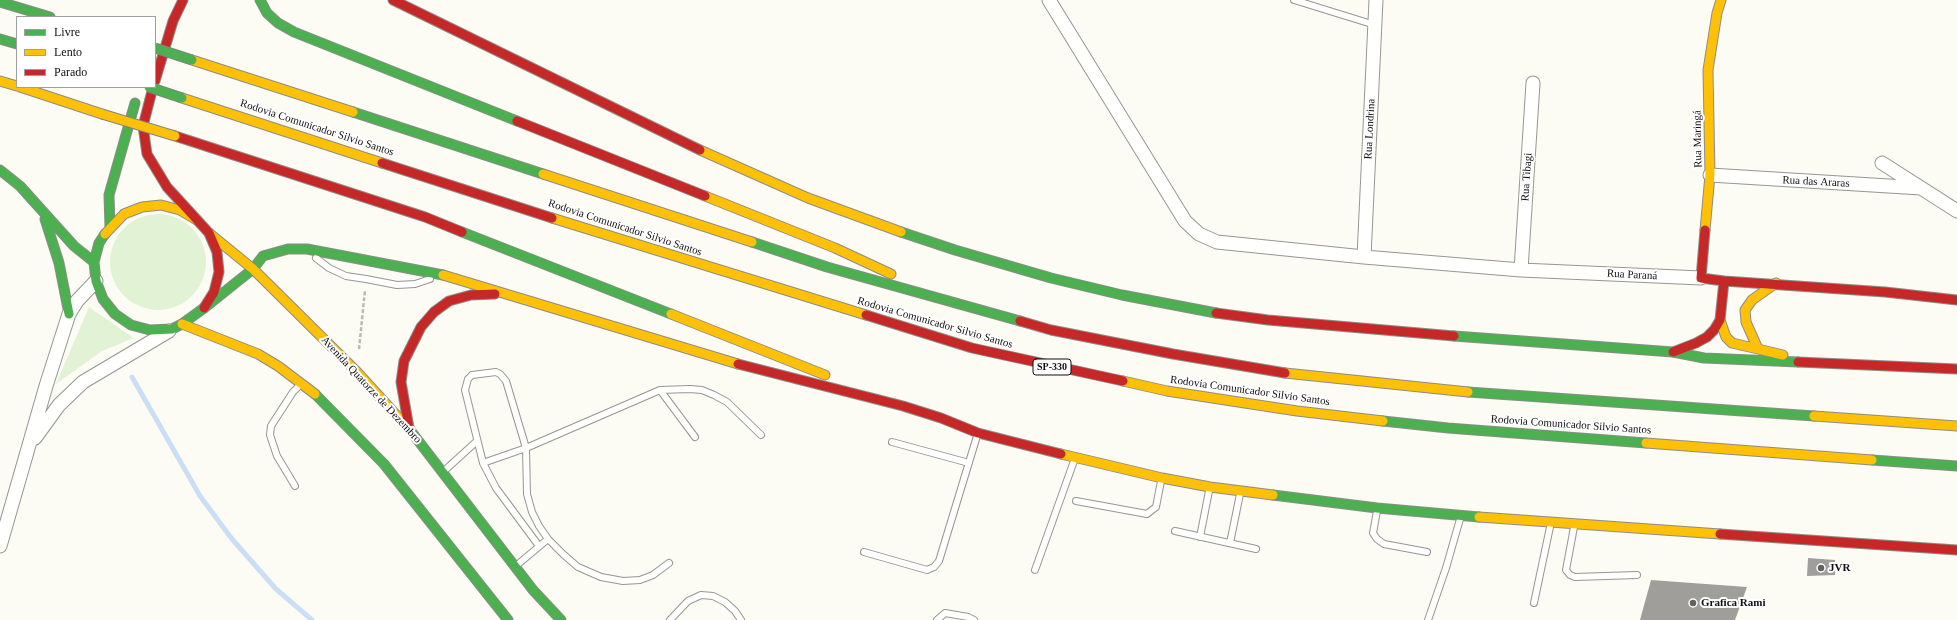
<!DOCTYPE html>
<html>
<head>
<meta charset="utf-8">
<style>
  body { margin:0 }
  #map { position:relative; width:1957px; height:620px; overflow:hidden; background:#fcfcf5; font-family:"Times New Roman",serif }
  canvas { display:block }
  .legend { position:absolute; left:16px; top:16px; width:140px; height:72px; box-sizing:border-box; background:#fff; border:1px solid #9f9f9f; margin:0; padding:5px 7px; list-style:none; font-size:12px; color:#0f0f0f }
  .legend li { display:flex; align-items:center; gap:8px; height:20px }
  .legend b { width:20px; border:1px solid #9f9f9f }
</style>
</head>
<body>
<div id="map">
<canvas width="1957" height="620"></canvas>
<ul class="legend">
<li><b style="height:5px;background:#4caf50"></b>Livre</li>
<li><b style="height:5px;background:#ffc107"></b>Lento</li>
<li><b style="height:5px;background:#c62828"></b>Parado</li>
</ul>
</div>
<script>
const ctx = document.querySelector('canvas').getContext('2d');
ctx.lineJoin = 'round';
function fill(path, color) { ctx.fillStyle = color; ctx.fill(path, 'evenodd'); }
const shape = rows => new Path2D(rows.map(r => 'M' + r).join(''));
function stroke(path, color, width, dash) { ctx.strokeStyle = color; ctx.lineWidth = width; ctx.lineCap = dash ? 'butt' : 'round'; ctx.setLineDash(dash || []); ctx.stroke(path); }
function write(font, color, halo, rows, align = 'center') {
  ctx.font = font + ' "Times New Roman",serif'; ctx.lineWidth = 4; ctx.setLineDash([]); ctx.textBaseline = 'middle'; ctx.strokeStyle = halo; ctx.fillStyle = color; for (const [text, x, y, turn = 0] of rows) {
    ctx.save(); ctx.translate(x, y); ctx.rotate((+turn || 0) * Math.PI / 180); ctx.textAlign = isNaN(turn) ? turn : align; if (halo) ctx.strokeText(text, 0, 0); ctx.fillText(text, 0, 0); ctx.restore();
  }
}
fill(shape([
  '110 262a48 48 0 1 1 96 0a48 48 0 1 1-96 0Z',
  [89,307,134,338,102,351,56,384]
]), '#e1f3d4');
stroke(shape([
  [132,377,200,496,232,539,276,589,312,620]
]), '#cadff7', 5);
fill(shape([
  [1808,558,1835,560,1835,575,1807,576],
  [1651,580,1747,587,1735,620,1640,620]
]), '#a09e9a');
const lane = shape([
  [1294,0,1375,25],
  [316,258,329,268,346,276,366,279,397,285,415,284,430,279],
  [660,390,690,389,702,390,714,395,727,402,761,435],
  [892,442,969,463],
  [483,463,526,448,660,390,695,437],
  [444,471,477,441],
  [295,486,277,456,270,435,271,426,293,392,299,386],
  [1076,501,1147,514,1156,507,1161,481],
  [1377,511,1373,533,1377,539,1384,544,1427,552],
  [1574,527,1566,570,1570,575,1575,577,1637,575],
  [1175,531,1256,549],
  [1200,537,1209,491],
  [1230,543,1240,494],
  [539,546,496,488,483,463,465,390,468,379,472,375,496,372,500,374,506,381,526,448,527,494,532,512,539,526,548,539,564,555,578,567,601,577,623,581,640,580,653,575,669,563],
  [864,552,927,570,934,567,939,561,977,436],
  [517,565,548,539],
  [1035,570,1074,461],
  [1534,603,1550,527],
  [670,620,688,601,701,595,713,596,725,602,735,611,741,620],
  [937,620,945,613,968,617,974,620],
  [1428,620,1446,568,1460,519]
]);
const street = shape([
  [1049,0,1185,221,1199,234,1217,242,1364,257,1521,270,1701,278],
  [1882,163,1957,211],
  [1710,175,1921,188],
  [1364,257,1376,0],
  [1521,270,1533,83],
  [35,438,59,405,83,382,169,331],
  [0,546,46,386,69,314,77,301,96,281]
]);
const fast = shape([
  [260,0,267,13,278,23,294,32,517,121],
  [0,2,50,17],
  [0,39,17,44],
  [353,112,543,174],
  [0,170,20,186,74,246,94,262],
  [45,219,59,263,69,314],
  [110,227,109,195,135,103],
  [462,232,671,314],
  [901,232,955,250,1051,278,1122,295,1216,313],
  [105,234,99,243,94,262,96,281,103,299,115,314,131,325,150,330,172,329,182,324,204,308],
  [752,242,827,267,1020,321],
  [203,309,253,269,263,256,288,249,307,249,443,275],
  [1454,336,1673,352,1704,358,1798,362],
  [1468,392,1814,416],
  [315,394,384,464,508,620],
  [1383,421,1448,428,1646,443],
  [410,430,533,590,561,620],
  [1872,460,1957,466],
  [1273,495,1377,508,1479,517]
]);
const slow = shape([
  [192,60,353,112],
  [0,81,17,86],
  [20,87,102,114],
  [182,98,382,163],
  [700,150,808,198,901,232],
  [543,174,752,242],
  [705,196,835,248,891,274],
  [552,218,866,315],
  [1705,230,1710,175,1708,70,1717,13,1721,0],
  [209,233,253,269,357,372,410,430],
  [105,234,124,214,142,207,161,205,180,210,197,220],
  [443,275,738,364],
  [1776,283,1752,300,1745,310,1746,322,1758,349,1783,355],
  [671,314,825,375],
  [1720,320,1726,337,1732,343,1758,349],
  [182,324,258,354,278,366,315,394],
  [1285,373,1468,392],
  [1123,381,1167,391,1297,411,1383,421],
  [1814,416,1957,426],
  [1646,443,1872,460],
  [1061,454,1162,478,1210,487,1273,495],
  [1479,517,1720,534]
]);
const jam = shape([
  [393,0,700,150],
  [155,81,173,21,183,0],
  [153,87,143,126,147,154,167,187,209,233,217,252,219,272,214,292,204,308],
  [517,121,705,196],
  [175,136,425,217,462,232],
  [382,163,552,218],
  [1705,230,1701,278,1724,281],
  [1216,313,1268,320,1454,336],
  [866,315,972,348,1123,381],
  [1020,321,1051,330,1173,354,1285,373],
  [1673,352,1696,343,1707,337,1714,330,1720,320,1724,281,1885,292,1957,300],
  [1798,362,1957,369],
  [738,364,903,406,941,418,978,433,1061,454],
  [409,428,401,382,404,361,421,327,434,312,449,301,471,295,495,294],
  [1720,534,1957,550]
]);
stroke(lane, '#969693', 8);
stroke(street, '#969693', 15);
stroke(fast, '#8c8c89', 11);
stroke(slow, '#8c8c89', 11);
stroke(jam, '#8c8c89', 11);
stroke(shape([
  [359,349,365,290]
]), '#b9b9b8', 2.5, [4, 2]);
stroke(lane, '#fffffe', 6);
stroke(street, '#fffffe', 13);
stroke(fast, '#4caf50', 9);
stroke(slow, '#ffc107', 9);
stroke(jam, '#c62828', 9);
const fastBridge = shape([
  [155,48,192,60],
  [149,87,182,98]
]);
const slowBridge = shape([
  [102,114,175,136]
]);
stroke(fastBridge, '#838380', 11, []);
stroke(slowBridge, '#838380', 11, []);
stroke(fastBridge, '#4caf50', 9);
stroke(slowBridge, '#ffc107', 9);
for (const [x, y, r, color] of [
  [1821,568,4,"#626260"],
  [1693,603,4,"#626260"]
]) { const dot = new Path2D(); dot.arc(x, y, r, 0, 2 * Math.PI); ctx.fillStyle = color; ctx.fill(dot); stroke(dot, '#fff', 1.5); }
for (const [x, y, w] of [
  [1052,367,38]
]) { const box = new Path2D(); box.roundRect(x - w / 2, y - 8, w, 16, 3); ctx.fillStyle = '#fff'; ctx.fill(box); stroke(box, '#0f0f0f', 1); }
write('bold 10px', '#0f0f0f', null, [
  ["SP-330",1052,367]
]);
write('11px', '#0f0f0f', '#fff', [
  ["Rodovia Comunicador Silvio Santos",317,128,18],
  ["Rua Londrina",1370,129,-87],
  ["Rua Maringá",1698,139,-91],
  ["Rua Tibagi",1527,177,-86],
  ["Rua das Araras",1816,182,3],
  ["Rodovia Comunicador Silvio Santos",625,228,18],
  ["Rua Paraná",1632,275,3],
  ["Rodovia Comunicador Silvio Santos",935,323,16],
  ["Avenida Quatorze de Dezembro",371,390,47],
  ["Rodovia Comunicador Silvio Santos",1250,391,8],
  ["Rodovia Comunicador Silvio Santos",1571,425,4]
]);
write('bold 11px', '#0f0f0f', '#fff', [
  ["JVR",1829,568],
  ["Grafica Rami",1701,603]
], 'left');
</script>
</body>
</html>
